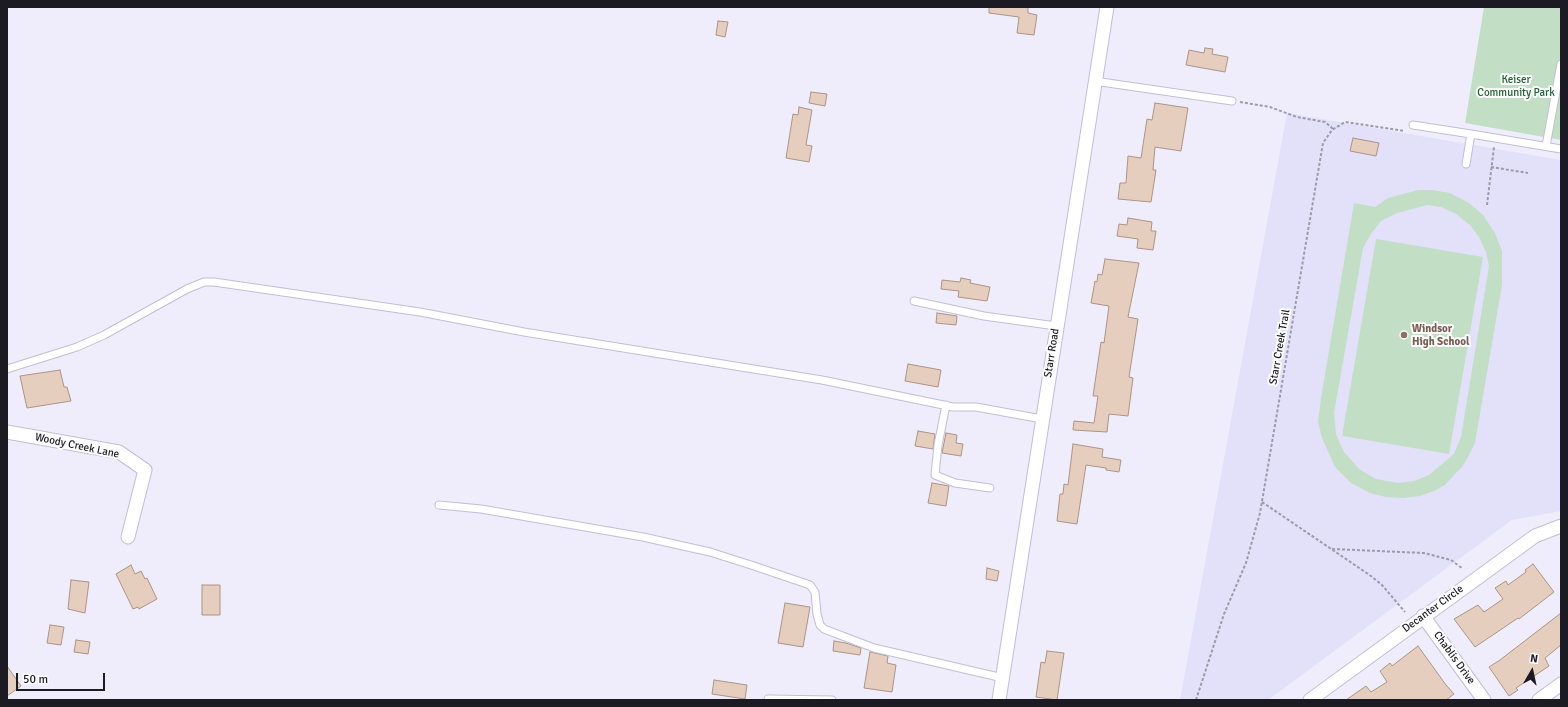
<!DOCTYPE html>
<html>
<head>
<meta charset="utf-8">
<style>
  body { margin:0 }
  #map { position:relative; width:1568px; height:707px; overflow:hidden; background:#efedfc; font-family:Signika,sans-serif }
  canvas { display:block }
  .frame { position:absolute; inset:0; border:8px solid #1c1a23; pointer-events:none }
  .north { position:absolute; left:1512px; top:651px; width:40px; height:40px; -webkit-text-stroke:3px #fcfcfc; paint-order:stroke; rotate:9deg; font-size:11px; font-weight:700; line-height:16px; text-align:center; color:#1c1a23 }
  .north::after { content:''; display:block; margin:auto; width:14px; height:18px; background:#1c1a23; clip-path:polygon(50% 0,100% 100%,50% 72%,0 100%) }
  .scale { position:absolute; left:16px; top:673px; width:89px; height:18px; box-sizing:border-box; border:2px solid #1c1a23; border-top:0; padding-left:5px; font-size:12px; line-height:14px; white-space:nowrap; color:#1c1a23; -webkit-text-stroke:3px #fcfcfc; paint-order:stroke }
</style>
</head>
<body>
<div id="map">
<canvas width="1568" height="707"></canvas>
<div class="frame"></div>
<div class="north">N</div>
<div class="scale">50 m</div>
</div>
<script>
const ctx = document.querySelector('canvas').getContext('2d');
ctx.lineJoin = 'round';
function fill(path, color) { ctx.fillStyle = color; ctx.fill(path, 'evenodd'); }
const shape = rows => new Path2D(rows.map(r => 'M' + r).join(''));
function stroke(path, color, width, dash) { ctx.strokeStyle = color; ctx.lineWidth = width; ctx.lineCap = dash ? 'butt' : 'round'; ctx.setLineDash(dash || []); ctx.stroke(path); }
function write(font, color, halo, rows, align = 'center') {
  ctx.font = font + ' Signika,sans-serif'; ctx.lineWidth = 4; ctx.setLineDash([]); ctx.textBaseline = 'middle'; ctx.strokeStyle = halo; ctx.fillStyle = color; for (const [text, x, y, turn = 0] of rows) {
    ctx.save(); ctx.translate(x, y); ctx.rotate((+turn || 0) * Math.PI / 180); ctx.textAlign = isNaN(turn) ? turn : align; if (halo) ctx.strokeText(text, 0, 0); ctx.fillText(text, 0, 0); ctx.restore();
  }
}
fill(shape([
  [1287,113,1561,160,1561,511,1512,520,1268,700,1180,700]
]), '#e3e0fa');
fill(shape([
  [1484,7,1561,7,1561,140,1465,123],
  [1418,190,1432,190,1450,193,1469,203,1483,215,1495,233,1502,251,1502,285,1475,443,1468,457,1462,467,1454,475,1445,485,1434,491,1420,496,1403,498,1386,497,1370,493,1351,483,1335,467,1322,438,1318,422,1321,398,1354,203,1375,207,1388,198],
  [1427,205,1441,207,1456,214,1470,225,1479,237,1486,252,1489,266,1461,437,1454,454,1429,475,1414,481,1398,483,1376,479,1359,469,1344,452,1336,434,1334,413,1363,248,1371,234,1381,221,1397,213],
  [1376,239,1483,257,1449,454,1342,436]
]), '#c2dfc6');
const building = shape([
  [989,7,1028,7,1028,13,1037,15,1034,35,1017,33,1019,17,989,13,989,7],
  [718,21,728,22,725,37,716,35,718,21],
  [1205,48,1213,49,1212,54,1228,57,1225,72,1186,65,1189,50,1204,53,1205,48],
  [811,92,827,94,825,106,809,103,811,92],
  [1155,103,1188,108,1181,151,1155,147,1153,170,1156,170,1151,202,1118,199,1120,183,1126,183,1128,156,1141,158,1147,119,1152,120,1155,103],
  [799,107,812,110,806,145,812,146,809,162,786,158,793,114,798,115,799,107],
  [1353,138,1379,143,1376,156,1350,151,1353,138],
  [1128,218,1152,222,1151,231,1156,231,1153,250,1137,248,1138,239,1117,236,1119,224,1127,225,1128,218],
  [1105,259,1139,263,1128,317,1138,319,1129,377,1133,378,1128,416,1109,414,1107,432,1073,430,1074,421,1094,423,1098,396,1093,396,1101,342,1104,343,1109,306,1091,303,1095,281,1097,282,1098,274,1102,275,1105,259],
  [961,278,971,280,970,283,990,287,987,301,958,297,959,291,941,289,942,280,960,282,961,278],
  [937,313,957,316,956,325,936,323,937,313],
  [908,364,941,370,938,387,905,381,908,364],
  [60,370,64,387,67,387,71,401,27,408,20,376,60,370],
  [918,431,935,434,933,449,915,446,918,431],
  [946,433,957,435,956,443,963,444,961,456,942,453,946,433],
  [1073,444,1103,449,1102,457,1121,460,1119,472,1106,470,1106,468,1086,465,1077,524,1057,521,1060,494,1063,494,1064,484,1068,485,1073,444],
  [932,483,949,486,946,506,928,503,932,483],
  [1533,564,1554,592,1519,619,1518,618,1475,647,1454,619,1478,605,1484,612,1503,599,1495,588,1506,581,1508,585,1526,572,1525,570,1533,564],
  [131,565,135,574,141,571,145,579,147,578,157,599,139,609,138,607,133,609,116,574,131,565],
  [987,568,999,571,997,581,986,579,987,568],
  [71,580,89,582,85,613,68,609,71,580],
  [202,585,220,585,220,615,202,615,202,585],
  [785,603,810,607,803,647,778,643,785,603],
  [1561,613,1561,645,1545,658,1549,666,1516,688,1518,690,1509,696,1489,667,1500,660,1561,613],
  [50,625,64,627,61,645,47,643,50,625],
  [76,640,90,642,88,654,74,652,76,640],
  [834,641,846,643,861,648,860,655,833,651,834,641],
  [1418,646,1446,685,1454,694,1446,700,1346,700,1366,686,1371,692,1387,682,1380,671,1390,663,1392,666,1418,646],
  [1047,651,1064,653,1057,700,1036,697,1041,662,1045,663,1047,651],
  [870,652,888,656,887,663,896,665,892,692,864,688,870,652],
  [7,666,21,686,7,696,7,666],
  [714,680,747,685,745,699,712,694,714,680]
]);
fill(building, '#e6cebe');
stroke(building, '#ab9486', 1);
const service = shape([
  [1094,81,1232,101],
  [1413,125,1471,134],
  [1546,146,1561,64],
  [1466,164,1471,134,1561,149],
  [914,301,984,316,1056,326],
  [7,369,77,347,104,335,187,289,204,282,214,282,420,312,524,332,822,380,953,407,976,407,1042,419],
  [946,405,938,445,935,475,955,483,990,488],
  [439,505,481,509,643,537,710,552,754,566,810,585,815,592,817,614,820,625,824,629,874,648,1003,678],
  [768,699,832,700]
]);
const minor = shape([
  [7,432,119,452,145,470,128,537],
  [1423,616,1484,700],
  [999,700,1107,7],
  [1310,700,1535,536,1561,526],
  [1539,700,1561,684]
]);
stroke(service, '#c1bed7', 9);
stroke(minor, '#c1bed7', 15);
stroke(shape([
  [1240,102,1270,107,1297,117,1325,122,1333,129],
  [1491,167,1528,173],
  [1487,205,1494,147],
  [1262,502,1371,576,1382,585,1405,612],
  [1332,549,1424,553,1451,560,1463,569],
  [1196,700,1224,614,1246,563,1260,513,1323,143,1332,130,1345,122,1405,131]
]), '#9d9ba7', 2, [3, 2]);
stroke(service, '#fff', 7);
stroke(minor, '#fff', 13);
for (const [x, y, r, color] of [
  [1404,335,4,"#8d6e63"]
]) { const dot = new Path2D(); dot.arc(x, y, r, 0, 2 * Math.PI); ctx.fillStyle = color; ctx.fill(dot); stroke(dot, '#fcfcfc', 1.5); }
write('11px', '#206131', '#fcfcfc', [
  ["Keiser",1516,80],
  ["Community Park",1516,93]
]);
write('bold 11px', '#785e54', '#fcfcfc', [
  ["Windsor",1412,329],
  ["High School",1412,342]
], 'left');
write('11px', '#1c1a23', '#fcfcfc', [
  ["Starr Creek Trail",1280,347,-80],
  ["Starr Road",1052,353,-81],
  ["Woody Creek Lane",77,446,12],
  ["Decanter Circle",1433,609,-36],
  ["Chablis Drive",1454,658,54]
]);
</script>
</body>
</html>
